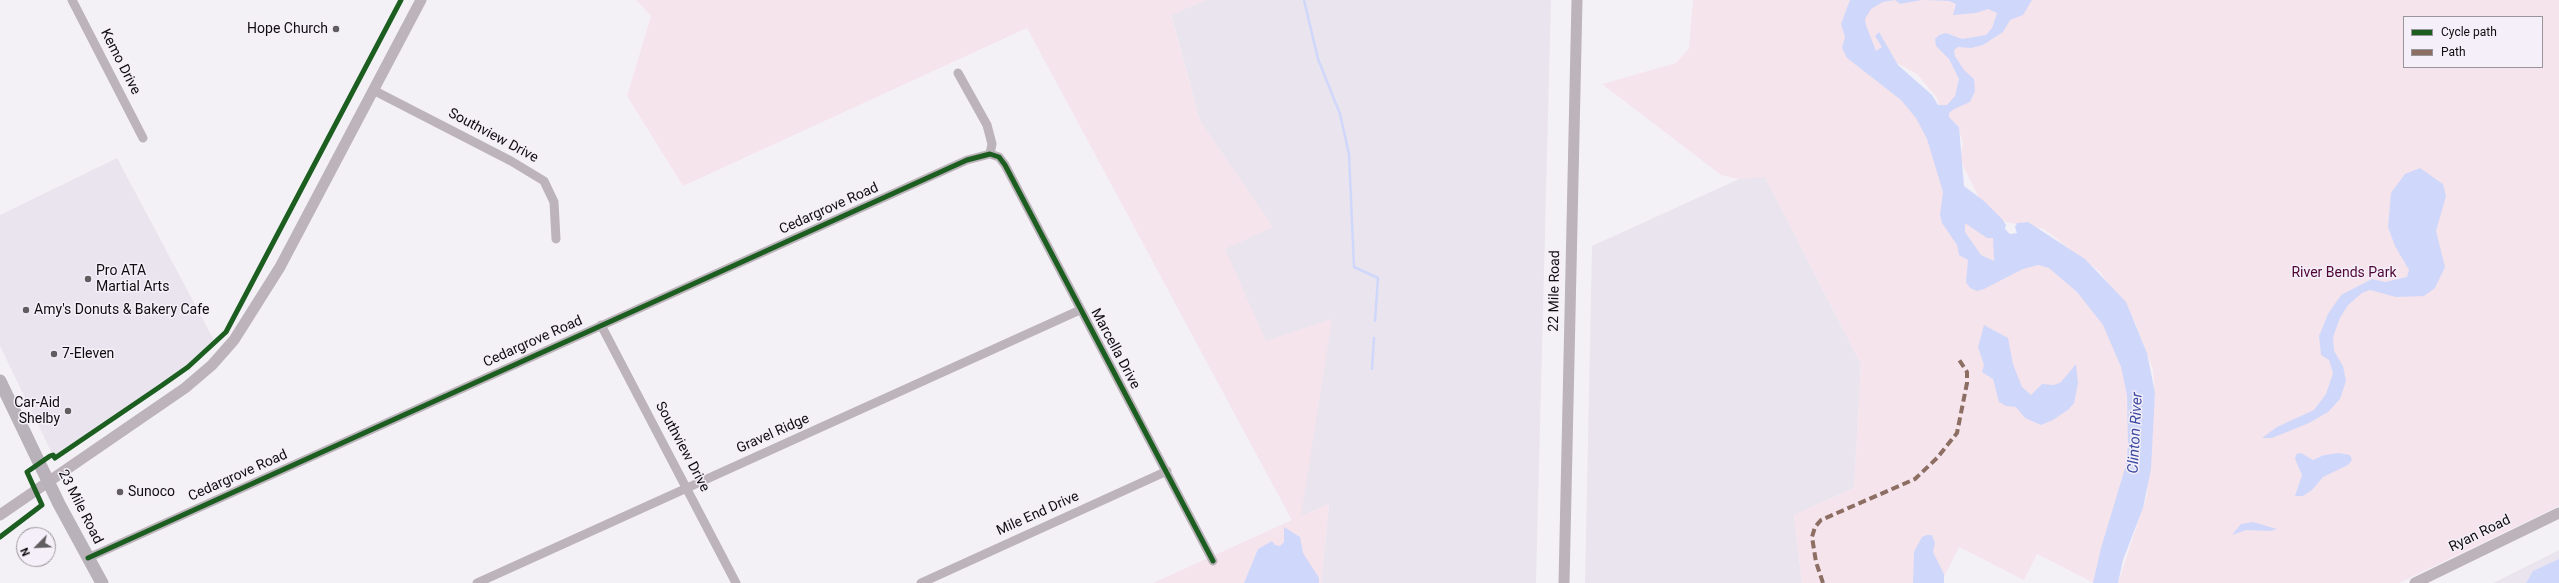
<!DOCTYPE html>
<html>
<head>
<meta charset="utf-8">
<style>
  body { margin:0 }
  #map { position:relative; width:2559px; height:583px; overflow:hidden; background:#f4f1f6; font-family:Roboto,sans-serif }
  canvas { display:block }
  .legend { position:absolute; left:2403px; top:16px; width:140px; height:52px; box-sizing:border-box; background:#f4eff8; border:1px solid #98959b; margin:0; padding:5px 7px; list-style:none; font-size:12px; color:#0f0d10 }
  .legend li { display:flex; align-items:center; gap:8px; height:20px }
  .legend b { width:20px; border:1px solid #98959b }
  .north { position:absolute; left:16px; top:527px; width:40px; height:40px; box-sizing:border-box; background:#f4eff8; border:1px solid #98959b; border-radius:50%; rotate:246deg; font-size:11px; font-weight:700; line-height:16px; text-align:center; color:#0f0d10 }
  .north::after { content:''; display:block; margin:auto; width:14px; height:18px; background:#5f5d60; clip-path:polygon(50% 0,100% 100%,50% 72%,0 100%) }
</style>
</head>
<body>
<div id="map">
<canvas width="2559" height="583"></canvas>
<ul class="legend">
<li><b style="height:5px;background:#1b5e20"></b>Cycle path</li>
<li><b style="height:5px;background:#8d6e63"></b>Path</li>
</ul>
<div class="north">N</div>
</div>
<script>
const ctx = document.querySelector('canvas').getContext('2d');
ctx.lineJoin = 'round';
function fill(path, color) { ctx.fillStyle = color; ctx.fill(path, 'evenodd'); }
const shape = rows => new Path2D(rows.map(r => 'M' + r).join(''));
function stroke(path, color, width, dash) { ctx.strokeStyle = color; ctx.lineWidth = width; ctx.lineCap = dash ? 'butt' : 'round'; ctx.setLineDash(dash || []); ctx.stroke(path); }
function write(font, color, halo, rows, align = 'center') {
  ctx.font = font + ' Roboto,sans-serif'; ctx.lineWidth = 3; ctx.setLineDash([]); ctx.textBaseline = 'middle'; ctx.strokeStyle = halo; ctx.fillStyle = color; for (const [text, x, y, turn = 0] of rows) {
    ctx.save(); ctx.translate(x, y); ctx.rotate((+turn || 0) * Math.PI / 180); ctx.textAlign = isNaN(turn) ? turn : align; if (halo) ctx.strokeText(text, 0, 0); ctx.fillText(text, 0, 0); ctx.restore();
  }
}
fill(shape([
  [1207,0,1551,0,1536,583,1321,583,1329,504,1292,520,1161,277,1272,227,1200,121,1171,14],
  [117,158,216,344,55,460,0,346,0,215],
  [1761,169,1861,364,1854,488,1794,515,1802,583,1585,583,1592,246],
  [2559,550,2559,583,2493,583]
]), '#eae4ee');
fill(shape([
  [636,0,1207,0,1171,15,1200,121,1273,227,1225,249,1266,341,1332,319,1301,516,1329,504,1321,583,1153,583,1292,520,1027,28,683,186,627,96,651,16],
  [1693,0,2559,0,2559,506,2399,583,2118,583,2147,495,2148,453,2155,400,2153,370,2135,322,2100,272,2044,229,2005,222,1980,200,1960,159,1963,143,1957,124,1943,119,1970,210,2085,281,2137,360,2138,468,2094,583,2037,554,2024,580,1959,547,1941,583,1802,583,1794,515,1854,488,1861,364,1765,177,1738,179,1721,175,1602,84,1676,63,1689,48],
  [2404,17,2542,17,2542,67,2404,67],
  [1864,45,1917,74,1937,98,1942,118]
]), '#f6e4ed');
fill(shape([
  [1850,0,1922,0,1900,4,1895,0,1883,2,1871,9,1865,19,1866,25,1876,51,1882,47,1875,36,1879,32,1898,65,1932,95,1938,105,1947,105,1955,96,1959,79,1949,59,1936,46,1935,39,1939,35,1946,33,1962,39,1986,35,1992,28,1997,13,1988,9,1976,13,1953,15,1956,4,1949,1,1925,0,2032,0,2023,15,2010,20,2003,32,1983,45,1971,48,1958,47,1954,50,1955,56,1964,70,1974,79,1975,91,1970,102,1954,109,1949,113,1949,117,1959,127,1964,186,1984,201,2002,219,2006,225,2005,229,2010,234,2017,233,2015,227,2017,223,2028,222,2085,259,2126,302,2147,353,2155,393,2151,469,2143,508,2123,560,2118,583,2093,583,2101,548,2126,465,2128,445,2127,395,2121,367,2103,325,2077,292,2049,268,2038,265,2023,269,1984,289,1977,291,1970,288,1966,282,1968,260,1959,255,1957,245,1942,223,1940,215,1943,192,1927,139,1916,118,1901,100,1847,58,1842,48,1845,37,1841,24],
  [1965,223,1987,238,1993,238,1994,261,1981,255,1965,232],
  [2420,168,2443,184,2446,196,2436,231,2445,267,2435,288,2424,296,2396,297,2370,290,2362,293,2348,305,2340,318,2333,337,2334,351,2343,366,2346,381,2340,399,2328,412,2309,423,2272,438,2262,438,2277,427,2314,410,2326,394,2333,373,2329,360,2321,355,2319,336,2328,314,2341,295,2372,279,2385,282,2407,277,2409,270,2395,246,2388,227,2391,193,2405,174],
  [1984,325,2008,338,2013,364,2022,387,2031,395,2042,384,2054,385,2061,382,2076,364,2078,383,2074,403,2069,409,2053,420,2041,425,2025,418,2016,407,2006,406,1999,402,1993,379,1982,372,1984,365,1978,347],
  [2301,453,2313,460,2324,455,2339,453,2350,455,2352,460,2348,465,2323,477,2312,490,2303,496,2295,496,2302,475,2295,459,2296,454],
  [2253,522,2277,529,2270,531,2246,530,2232,535,2241,524],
  [1284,527,1300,537,1303,553,1319,578,1319,583,1244,583,1258,549,1272,541,1275,545,1280,546,1284,542],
  [1927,535,1932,535,1935,543,1933,552,1944,574,1944,583,1913,583,1914,552,1922,537],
  [2559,559,2559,583,2526,583,2533,571]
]), '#cfd8fa');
stroke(shape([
  [1304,0,1318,59,1340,114,1349,154,1354,267,1378,278,1375,321],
  [1372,369,1374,338]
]), '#cfd8fa', 2.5);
stroke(shape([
  [72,0,143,138],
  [958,73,987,125,992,144,990,154],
  [373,90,511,161,544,181,554,202,556,239],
  [601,325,736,583],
  [88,558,967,160,990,154,999,157,1005,165,1213,561],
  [477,583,1080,310],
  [921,583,1167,471]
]), '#bcb3bb', 9);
stroke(shape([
  [0,515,185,388,212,365,234,340,280,267,421,0],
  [1564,583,1577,0],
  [2415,583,2559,513]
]), '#bcb3bb', 11);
stroke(shape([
  [0,381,59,504,102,583]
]), '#bab2ba', 13);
stroke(shape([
  [1823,583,1816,562,1812,537,1815,527,1821,520,1915,479,1937,458,1957,433,1967,383,1967,372,1958,358]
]), '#8d6e63', 4, [8, 4]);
stroke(shape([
  [0,537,42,505,27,472,50,456,53,455,55,458,161,386,188,367,226,332,401,0],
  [88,558,967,160,990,154,999,157,1005,165,1213,561]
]), '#1b5e20', 5);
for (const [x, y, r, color] of [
  [336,29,4,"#5f5d60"],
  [88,279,4,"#5f5d60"],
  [26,310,4,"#5f5d60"],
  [54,354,4,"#5f5d60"],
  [68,411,4,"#5f5d60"],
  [120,492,4,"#5f5d60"]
]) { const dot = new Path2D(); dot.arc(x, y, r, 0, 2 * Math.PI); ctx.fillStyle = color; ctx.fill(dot); stroke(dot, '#f4eff8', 1.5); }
write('14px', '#0f0d10', '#f4eff8', [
  ["Hope Church",328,29,"right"],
  ["Pro ATA",96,271],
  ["Martial Arts",96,287],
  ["Amy's Donuts & Bakery Cafe",34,310],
  ["7-Eleven",62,354],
  ["Car-Aid",60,403,"right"],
  ["Shelby",60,419,"right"],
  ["Sunoco",128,492]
], 'left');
write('14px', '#0f0d10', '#f4eff8', [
  ["Kemo Drive",120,62,63],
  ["Southview Drive",493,136,28],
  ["Cedargrove Road",829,209,-24],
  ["22 Mile Road",1555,291,-89],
  ["Cedargrove Road",533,342,-24],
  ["Marcella Drive",1115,349,62],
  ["Gravel Ridge",773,434,-24],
  ["Southview Drive",682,447,62],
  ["Cedargrove Road",238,476,-24],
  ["23 Mile Road",80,507,63],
  ["Mile End Drive",1038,514,-24],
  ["Ryan Road",2480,534,-26]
]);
write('14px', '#500534', '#f4eff8', [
  ["River Bends Park",2344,273]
]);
write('italic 15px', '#3b4aa2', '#f4eff8', [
  ["Clinton River",2136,433,-87]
]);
</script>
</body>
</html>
